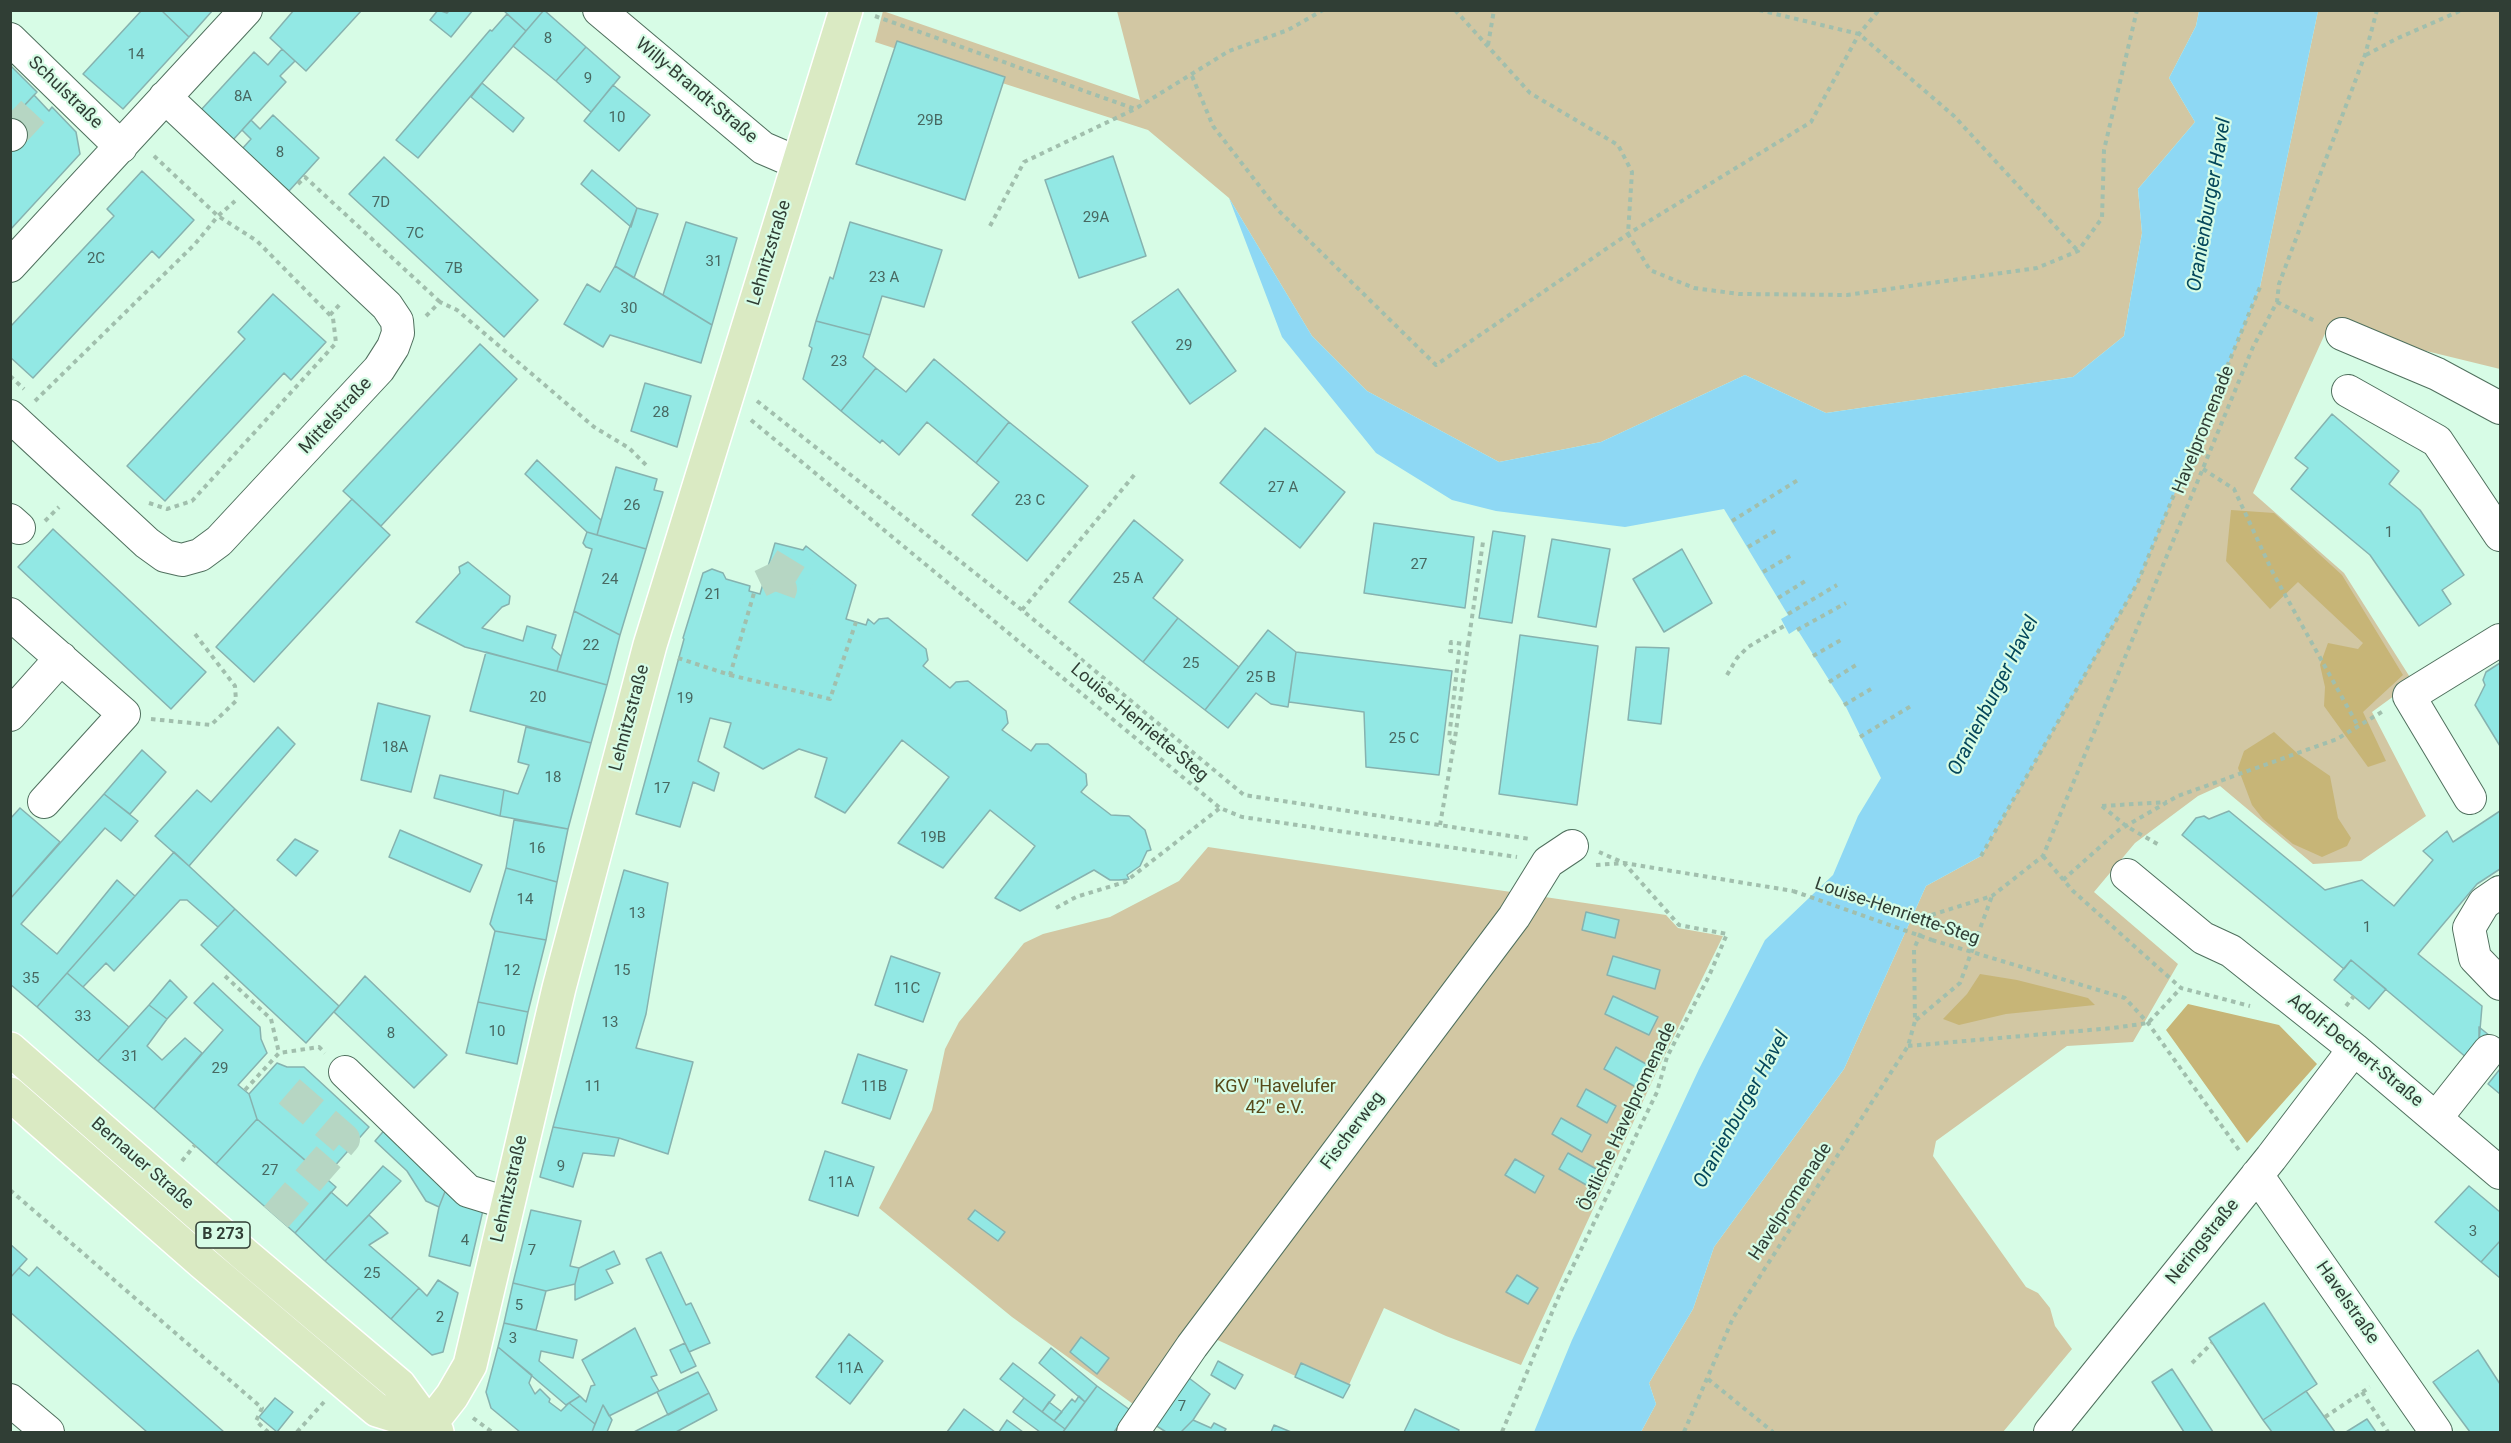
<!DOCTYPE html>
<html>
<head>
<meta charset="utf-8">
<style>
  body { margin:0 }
  #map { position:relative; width:2511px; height:1443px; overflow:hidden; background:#d7fce6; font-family:Roboto,sans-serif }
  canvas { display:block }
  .frame { position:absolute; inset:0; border:12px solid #303e35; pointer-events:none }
</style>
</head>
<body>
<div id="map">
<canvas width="2511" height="1443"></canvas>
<div class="frame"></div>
</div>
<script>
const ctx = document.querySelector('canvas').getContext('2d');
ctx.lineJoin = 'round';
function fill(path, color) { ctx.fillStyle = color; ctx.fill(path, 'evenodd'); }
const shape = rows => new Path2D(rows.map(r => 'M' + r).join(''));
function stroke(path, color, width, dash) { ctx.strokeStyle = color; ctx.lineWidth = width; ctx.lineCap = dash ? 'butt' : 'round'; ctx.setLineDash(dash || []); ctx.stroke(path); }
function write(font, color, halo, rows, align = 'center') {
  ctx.font = font + ' Roboto,sans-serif'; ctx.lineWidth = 4.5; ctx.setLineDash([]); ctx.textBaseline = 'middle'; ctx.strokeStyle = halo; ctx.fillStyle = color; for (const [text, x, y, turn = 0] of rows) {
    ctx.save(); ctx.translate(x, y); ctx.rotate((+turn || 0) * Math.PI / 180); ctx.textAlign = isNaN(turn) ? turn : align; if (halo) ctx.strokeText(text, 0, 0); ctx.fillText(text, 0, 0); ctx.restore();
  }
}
fill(shape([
  [883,11,1140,100,1117,11,2199,11,2196,26,2169,78,2195,122,2138,189,2142,233,2124,336,2073,377,1826,413,1745,375,1601,442,1499,462,1367,391,1312,336,1229,198,1148,130,875,42],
  [2318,11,2500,11,2500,369,2328,327,2253,493,2344,573,2413,682,2372,712,2426,816,2361,861,2313,864,2220,786,2198,796,2135,843,2094,892,2178,964,2133,1042,2067,1046,1936,1141,1933,1156,2026,1287,2038,1293,2050,1308,2055,1326,2072,1349,2003,1432,1641,1432,1656,1404,1649,1383,1693,1309,1714,1247,1844,1069,1926,886,1981,856,2069,701,2260,287],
  [1208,847,1666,915,1678,928,1723,936,1657,1071,1521,1365,1446,1336,1384,1308,1343,1398,1196,1330,1140,1409,1012,1317,879,1208,932,1110,945,1049,959,1022,1024,943,1043,934,1110,917,1179,881]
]), '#d2c7a3');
fill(shape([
  [2231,510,2274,513,2342,575,2403,675,2363,712,2386,761,2368,767,2324,706,2325,687,2320,665,2328,643,2358,649,2363,643,2298,582,2270,609,2226,561],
  [2274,732,2298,754,2330,776,2338,818,2351,838,2347,846,2322,857,2293,844,2263,819,2252,805,2238,768,2244,751],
  [1980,974,2017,980,2088,998,2095,1005,2006,1014,1959,1025,1943,1019,1967,994],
  [2188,1004,2279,1025,2317,1064,2247,1143,2166,1030]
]), '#c7b577');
fill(shape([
  [2199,11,2318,11,2260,287,2137,584,1981,856,1926,886,1844,1069,1714,1247,1693,1309,1649,1383,1656,1404,1641,1432,1534,1432,1572,1340,1699,1069,1765,940,1833,875,1858,816,1881,778,1846,707,1797,629,1789,634,1781,619,1788,615,1724,509,1625,527,1496,511,1452,500,1376,453,1282,337,1229,198,1312,336,1367,391,1499,462,1601,442,1745,375,1826,413,2073,377,2124,336,2142,233,2138,189,2195,122,2169,78,2196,26]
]), '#8ed8f4');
const building = shape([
  [142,10,161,10,189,37,123,109,83,74,142,10],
  [161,10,213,10,189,37,161,10],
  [294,10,362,10,306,71,270,38,294,10],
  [438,10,447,13,450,10,473,10,451,37,430,20,438,10],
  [503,10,544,10,526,31,503,10],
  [544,10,586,47,556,81,513,46,544,10],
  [507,14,526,31,418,158,396,140,490,30,492,31,507,14],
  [897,41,1005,77,965,200,856,164,897,41],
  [586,47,620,77,591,112,556,81,586,47],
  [282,49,295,61,280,76,286,82,232,141,200,111,254,52,268,65,282,49],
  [10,65,37,92,10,121,10,65],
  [482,83,524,118,513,132,471,97,482,83],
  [613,85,650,115,619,151,584,121,613,85],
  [34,95,49,111,52,107,76,132,80,154,10,230,10,153,19,144,10,121,34,95],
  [273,115,319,158,289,191,242,149,251,139,242,130,251,120,260,129,273,115],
  [1113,156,1146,256,1079,278,1045,180,1113,156],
  [384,157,538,300,504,337,349,194,384,157],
  [592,170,637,208,631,227,581,184,592,170],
  [142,171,194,220,159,258,152,251,33,378,10,357,10,327,114,216,107,209,142,171],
  [637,208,658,214,634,278,615,266,637,208],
  [686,222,737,238,712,325,663,295,686,222],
  [850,222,942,250,924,307,882,296,870,335,816,321,830,277,833,279,850,222],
  [615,266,712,325,701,363,610,335,603,347,564,324,587,284,600,292,615,266],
  [1178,289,1236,371,1190,404,1132,322,1178,289],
  [273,294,326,342,291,380,284,373,165,501,127,466,245,339,238,332,273,294],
  [816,321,870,335,863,357,876,368,841,411,803,379,812,348,809,346,816,321],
  [480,344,517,379,381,526,343,491,480,344],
  [934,359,1009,422,976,463,927,422,899,455,882,440,880,443,841,411,876,368,906,392,934,359],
  [645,383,691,396,677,447,631,431,645,383],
  [2332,414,2399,471,2389,484,2420,510,2464,575,2442,590,2451,604,2419,626,2370,555,2291,489,2308,468,2295,458,2332,414],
  [1009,422,1088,486,1027,561,972,515,999,482,976,463,1009,422],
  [1265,428,1345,492,1300,548,1220,483,1265,428],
  [537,460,601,520,597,535,587,532,525,474,537,460],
  [616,467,657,479,654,490,663,492,646,549,597,535,616,467],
  [352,499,390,535,254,682,216,647,352,499],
  [1134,520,1183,560,1153,598,1178,618,1143,662,1069,602,1134,520],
  [1374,523,1474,537,1465,608,1364,593,1374,523],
  [53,529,206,672,171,709,18,567,53,529],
  [1493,531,1525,536,1512,623,1479,618,1493,531],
  [587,532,646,549,620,635,574,611,592,549,586,547,583,543,587,532],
  [1552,539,1610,549,1596,627,1538,617,1552,539],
  [775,543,803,550,806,546,856,585,846,619,866,625,868,619,874,624,879,619,888,618,926,649,928,660,923,666,950,688,956,682,968,681,1006,711,1008,723,1002,730,1031,751,1036,744,1048,744,1086,774,1087,785,1081,792,1111,815,1129,816,1145,830,1151,850,1147,851,1140,866,1127,875,1129,879,1119,880,1110,880,1094,870,1020,911,995,898,1035,846,990,810,943,868,898,843,949,777,902,740,845,813,815,797,827,758,799,749,763,769,724,747,731,723,710,718,698,761,719,773,714,791,693,782,680,827,636,814,684,639,683,638,703,573,712,569,723,573,726,579,750,586,749,591,760,594,775,543],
  [1682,549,1712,603,1664,632,1633,579,1682,549],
  [468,562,510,596,509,604,502,607,482,628,523,641,527,626,556,635,552,648,561,656,557,671,465,647,416,622,460,573,459,567,468,562],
  [574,611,620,635,607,685,557,671,574,611],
  [1178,618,1239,667,1205,710,1143,662,1178,618],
  [1268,630,1296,652,1288,707,1271,704,1256,693,1228,728,1205,710,1268,630],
  [1520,635,1598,646,1577,805,1499,794,1520,635],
  [1636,647,1669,648,1661,724,1628,720,1636,647],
  [486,652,607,685,591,743,470,711,486,652],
  [1296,652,1452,671,1439,775,1366,767,1364,712,1289,702,1296,652],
  [2500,663,2500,746,2475,705,2485,685,2483,680,2486,672,2500,663],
  [378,703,430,716,411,792,361,780,378,703],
  [278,727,295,744,189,866,155,836,197,790,211,802,278,727],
  [526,727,591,743,568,829,500,816,504,790,518,794,529,765,518,762,526,727],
  [142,750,166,772,130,814,104,794,142,750],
  [440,775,504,790,500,816,434,798,440,775],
  [104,794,138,821,121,841,105,828,21,924,57,954,117,880,135,896,37,1007,10,984,10,899,104,794],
  [20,808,60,842,10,899,10,819,20,808],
  [2229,811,2325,890,2362,880,2394,906,2433,860,2423,851,2447,831,2453,842,2500,811,2500,869,2477,884,2418,954,2482,1006,2479,1042,2467,1058,2351,960,2344,969,2182,835,2196,818,2204,816,2209,819,2229,811],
  [514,820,568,829,557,882,506,868,514,820],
  [400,830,482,865,470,892,389,857,400,830],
  [295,839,318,851,296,876,277,860,295,839],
  [174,852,235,909,218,927,187,900,180,900,114,971,106,963,83,987,67,973,174,852],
  [506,868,557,882,546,940,495,931,490,924,506,868],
  [624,870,668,883,646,1014,636,1048,693,1062,668,1154,619,1138,553,1127,624,870],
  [235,909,339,1006,306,1043,201,945,235,909],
  [1586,912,1619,920,1615,938,1582,930,1586,912],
  [495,931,546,940,528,1012,478,1002,495,931],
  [891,956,940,973,923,1022,875,1005,891,956],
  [1613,956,1660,970,1655,989,1607,975,1613,956],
  [2351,960,2386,989,2369,1009,2334,980,2351,960],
  [67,973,129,1027,98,1061,37,1007,67,973],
  [365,976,447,1055,414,1088,334,1012,365,976],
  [170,980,187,997,167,1019,149,1005,170,980],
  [213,983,260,1027,261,1039,267,1053,238,1085,249,1094,257,1119,216,1164,154,1109,223,1030,194,1003,213,983],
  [1613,996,1658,1017,1649,1035,1605,1014,1613,996],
  [478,1002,528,1012,517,1064,466,1053,478,1002],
  [149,1005,167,1019,147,1046,162,1060,185,1038,202,1053,154,1109,98,1061,149,1005],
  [2479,1027,2500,1044,2479,1042,2479,1027],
  [1616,1047,1653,1068,1641,1090,1604,1069,1616,1047],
  [858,1054,907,1070,890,1119,842,1103,858,1054],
  [277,1063,287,1067,304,1067,369,1127,325,1177,257,1119,249,1094,277,1063],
  [2500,1069,2500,1094,2488,1084,2500,1069],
  [1586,1089,1616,1106,1607,1123,1577,1106,1586,1089],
  [1561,1118,1591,1135,1582,1152,1552,1134,1561,1118],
  [257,1119,336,1187,295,1233,216,1164,257,1119],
  [388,1126,446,1189,439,1207,426,1201,407,1171,375,1141,388,1126],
  [553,1127,619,1138,614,1156,583,1153,573,1187,540,1177,553,1127],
  [825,1151,874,1167,858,1216,809,1200,825,1151],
  [1568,1153,1598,1170,1588,1186,1559,1169,1568,1153],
  [1515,1159,1544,1176,1535,1193,1505,1175,1515,1159],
  [383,1166,401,1181,325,1261,295,1233,331,1192,347,1206,383,1166],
  [2469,1186,2500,1212,2500,1241,2481,1262,2435,1222,2469,1186],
  [446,1189,484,1206,470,1266,429,1256,439,1207,446,1189],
  [531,1210,581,1221,570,1266,579,1268,575,1284,546,1291,513,1283,531,1210],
  [975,1210,1005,1232,998,1241,968,1219,975,1210],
  [369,1215,388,1233,369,1245,419,1288,391,1319,325,1261,369,1215],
  [2500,1241,2500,1278,2481,1262,2500,1241],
  [10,1244,27,1259,10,1278,10,1244],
  [614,1251,620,1264,606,1270,613,1283,575,1300,575,1284,579,1268,614,1251],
  [661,1252,686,1305,691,1303,710,1343,689,1352,646,1259,661,1252],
  [37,1267,224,1432,147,1432,10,1312,10,1278,19,1268,29,1276,37,1267],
  [1517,1275,1538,1288,1528,1304,1506,1292,1517,1275],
  [438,1280,458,1293,443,1352,432,1355,391,1319,419,1288,427,1296,438,1280],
  [513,1283,546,1291,536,1330,504,1323,513,1283],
  [2264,1303,2317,1384,2263,1420,2209,1338,2264,1303],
  [504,1323,577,1340,573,1358,541,1351,539,1361,580,1396,566,1405,498,1347,504,1323],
  [635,1328,657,1375,651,1377,659,1391,609,1416,603,1405,595,1424,569,1403,580,1396,586,1402,591,1386,595,1385,582,1360,635,1328],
  [849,1334,883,1361,850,1404,816,1377,849,1334],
  [1081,1337,1109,1358,1097,1374,1070,1352,1081,1337],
  [685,1343,696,1366,681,1373,670,1350,685,1343],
  [498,1347,532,1375,529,1383,535,1394,540,1389,550,1399,549,1402,561,1411,569,1403,595,1424,592,1432,520,1432,491,1408,486,1392,498,1347],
  [1051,1348,1097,1386,1085,1402,1039,1363,1051,1348],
  [2478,1350,2500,1384,2500,1432,2470,1432,2433,1382,2478,1350],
  [1218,1361,1243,1375,1235,1389,1211,1375,1218,1361],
  [1013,1363,1055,1395,1042,1412,1000,1379,1013,1363],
  [1301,1363,1350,1385,1343,1398,1295,1377,1301,1363],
  [2172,1369,2213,1432,2184,1432,2152,1382,2172,1369],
  [698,1372,709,1393,668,1415,657,1392,698,1372],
  [1185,1375,1210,1394,1193,1420,1181,1432,1166,1432,1152,1423,1185,1375],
  [1097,1386,1130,1410,1114,1432,1063,1432,1097,1386],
  [2306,1391,2335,1432,2272,1432,2263,1420,2306,1391],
  [709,1393,717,1410,676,1432,634,1432,709,1393],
  [1079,1396,1085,1402,1065,1429,1054,1421,1072,1399,1075,1402,1079,1396],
  [275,1398,293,1412,277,1432,259,1417,275,1398],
  [1024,1398,1065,1429,1063,1432,1040,1432,1013,1412,1024,1398],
  [1049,1402,1062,1412,1054,1421,1042,1412,1049,1402],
  [603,1405,612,1420,607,1432,592,1432,603,1405],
  [964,1409,995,1432,947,1432,964,1409],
  [1415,1409,1459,1430,1458,1432,1404,1432,1415,1409],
  [2367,1419,2376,1432,2346,1432,2367,1419],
  [1007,1420,1023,1432,999,1432,1007,1420],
  [1193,1420,1211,1428,1214,1423,1226,1429,1224,1432,1181,1432,1193,1420],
  [1274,1425,1291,1432,1271,1432,1274,1425]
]);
fill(building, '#92e8e4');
stroke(building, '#86b2af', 1.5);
stroke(shape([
  [11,135,41,103],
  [769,564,810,589],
  [769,564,781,589,777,600],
  [276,1217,344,1139,283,1086]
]), '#b6d6c3', 32, [32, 16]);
const minor = shape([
  [599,10,763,148,798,163],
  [10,39,121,147],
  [10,135,11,135],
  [10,266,246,10],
  [2342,334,2437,374,2500,408],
  [2348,391,2437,441,2500,535],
  [10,416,147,543,165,556,182,560,200,555,219,541,379,369,393,347,398,333,397,321,387,306,165,97],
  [10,520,19,528],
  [10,614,124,714,44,802],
  [10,715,61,658],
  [2470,798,2409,696,2500,640],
  [2127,875,2203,938,2231,951,2354,1049,2500,1173],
  [2500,892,2484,903,2469,928,2475,958,2500,984],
  [345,1072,468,1191,507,1203],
  [2436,1118,2489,1051],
  [2257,1175,2436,1432],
  [10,1400,48,1432],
  [1133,1432,1192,1346,1514,917,1548,862,1572,846],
  [2050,1432,2271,1158,2354,1049]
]);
const major = shape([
  [10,1049,244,1254,399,1385,429,1426,437,1432],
  [10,1094,203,1263,377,1410,429,1426],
  [424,1432,452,1396,470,1365,559,988,650,645,846,10]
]);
stroke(minor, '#50705e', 34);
stroke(major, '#fff', 36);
stroke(shape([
  [1455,10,1530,93,1618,145,1632,172,1628,234,1650,270,1694,288,1739,294,1847,295,2037,268,2078,251,2102,218,2104,150,2137,10],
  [1759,10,1859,34,1954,116,2078,251],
  [875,16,1135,109,1229,51,1288,30,1323,10],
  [1488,45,1494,10],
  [2366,55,2396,39,2462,10],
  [1192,76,1213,126,1278,210,1436,365,1628,234,1811,122,1859,34,1879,10],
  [298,184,305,177,440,302],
  [990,226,1024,162,1135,109],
  [2277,302,2317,322],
  [330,315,342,302],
  [426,316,440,302,457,310,594,427,629,448,647,466],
  [10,376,24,389],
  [35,401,195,244,218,216,235,201],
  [757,401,1022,610,1244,795,1530,839],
  [751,420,1220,808,1242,817,1517,857],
  [2203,469,2234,489,2273,573,2358,726],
  [149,503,167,509,192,501,336,343,333,318,330,315,257,241,218,216,152,154],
  [45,521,59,507],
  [1732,521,1798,480],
  [1748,547,1777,530],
  [1763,572,1792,555],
  [1778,598,1807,580],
  [1022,610,1135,474],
  [1788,614,1837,585],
  [1797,630,1846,603],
  [1468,645,1483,542],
  [1813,656,1841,640],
  [678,658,730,675,754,593],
  [730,675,830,699,856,622],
  [1727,675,1737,658,1748,647,1784,626],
  [1829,682,1856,665],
  [1844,705,1871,689],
  [151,719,211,725,236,701,235,686,195,634],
  [1860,737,1911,706],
  [2102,806,2126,826,2159,845],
  [2102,806,2167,802],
  [1440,825,1455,738,1468,645,1451,642,1450,651,1459,652,1449,738,1453,745],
  [1981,856,2137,584,2260,287],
  [2043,856,2073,891,2181,988,2250,1006],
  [1596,865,1624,863,1793,891],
  [2063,880,2119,830,2178,796,2337,739,2385,710],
  [1056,908,1076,897,1125,882,1220,808],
  [1932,940,2125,998,2148,1023,2239,1150],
  [225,976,271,1019,279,1053],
  [2346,1006,2354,996],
  [1916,1020,1960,983,1992,896],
  [1908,1046,2113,1028,2148,1023,2181,988],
  [245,1090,279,1053,319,1047,325,1053],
  [182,1161,195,1145],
  [10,1190,262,1408,256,1421,268,1432],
  [2192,1363,2212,1343],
  [1708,1379,1773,1432],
  [2362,1392,2388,1432],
  [2325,1417,2370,1387],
  [473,1418,492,1432],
  [297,1432,324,1402],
  [1502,1432,1561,1291,1657,1092,1667,1057,1709,976,1727,934,1679,925,1624,863,1599,852],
  [1684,1432,1733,1318,1908,1046,1915,1021,1914,949,1928,916,1992,896,2043,856,2253,347,2277,302,2279,284,2365,55,2377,10]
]), '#a1bfad', 4, [4.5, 4.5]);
stroke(minor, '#fff', 32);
stroke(major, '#daeac3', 33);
stroke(shape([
  [1793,891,1932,940]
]), '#a1bfad', 4, [4.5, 4.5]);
write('15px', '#486861', null, [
  ["8",548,39],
  ["14",136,55],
  ["9",588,79],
  ["8A",243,97],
  ["10",617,118],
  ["29B",930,121],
  ["8",280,153],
  ["7D",381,203],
  ["29A",1096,218],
  ["7C",415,234],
  ["2C",96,259],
  ["31",714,262],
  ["7B",454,269],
  ["23 A",884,278],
  ["30",629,309],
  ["29",1184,346],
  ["23",839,362],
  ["28",661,413],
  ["27 A",1283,488],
  ["23 C",1030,501],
  ["26",632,506],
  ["1",2389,533],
  ["27",1419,565],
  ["25 A",1128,579],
  ["24",610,580],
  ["21",713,595],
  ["22",591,646],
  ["25",1191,664],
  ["25 B",1261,678],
  ["20",538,698],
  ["19",685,699],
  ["25 C",1404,739],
  ["18A",395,748],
  ["18",553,778],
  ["17",662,789],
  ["19B",933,838],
  ["16",537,849],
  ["14",525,900],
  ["13",637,914],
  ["1",2367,928],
  ["12",512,971],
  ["15",622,971],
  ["35",31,979],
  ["11C",907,989],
  ["33",83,1017],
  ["13",610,1023],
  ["10",497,1032],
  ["8",391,1034],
  ["31",130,1057],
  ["29",220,1069],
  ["11",593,1087],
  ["11B",874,1087],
  ["9",561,1167],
  ["27",270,1171],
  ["11A",841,1183],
  ["3",2473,1232],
  ["4",465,1241],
  ["7",532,1251],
  ["25",372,1274],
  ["5",519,1306],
  ["2",440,1318],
  ["3",513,1339],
  ["11A",850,1369],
  ["7",1182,1407]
]);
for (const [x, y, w] of [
  [223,1235,54]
]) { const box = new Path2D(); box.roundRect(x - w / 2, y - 13, w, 26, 4.5); ctx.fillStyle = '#d7fce6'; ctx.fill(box); stroke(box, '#303e35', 1.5); }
write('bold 16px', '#303e35', null, [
  ["B 273",223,1235]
]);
write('18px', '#303e35', '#d7fce6', [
  ["Willy-Brandt-Straße",696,91,40],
  ["Schulstraße",65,93,44],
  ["Lehnitzstraße",770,253,-73],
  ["Mittelstraße",336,416,-47],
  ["Havelpromenade",2204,430,-68],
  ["Lehnitzstraße",630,718,-75],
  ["Louise-Henriette-Steg",1139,723,40],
  ["Louise-Henriette-Steg",1897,912,19],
  ["Adolf-Dechert-Straße",2355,1051,39],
  ["Östliche Havelpromenade",1628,1117,-65],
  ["Fischerweg",1353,1131,-53],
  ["Bernauer Straße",142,1164,41],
  ["Lehnitzstraße",510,1189,-77],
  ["Havelpromenade",1791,1202,-57],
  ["Neringstraße",2203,1242,-51],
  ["Havelstraße",2347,1303,55]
]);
write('18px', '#574a1a', '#d7fce6', [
  ["KGV \"Havelufer",1275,1087],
  ["42\" e.V.",1275,1108]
]);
write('italic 20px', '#04475b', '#d7fce6', [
  ["Oranienburger Havel",2210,205,-80],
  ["Oranienburger Havel",1994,696,-63],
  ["Oranienburger Havel",1742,1110,-61]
]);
</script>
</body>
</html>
